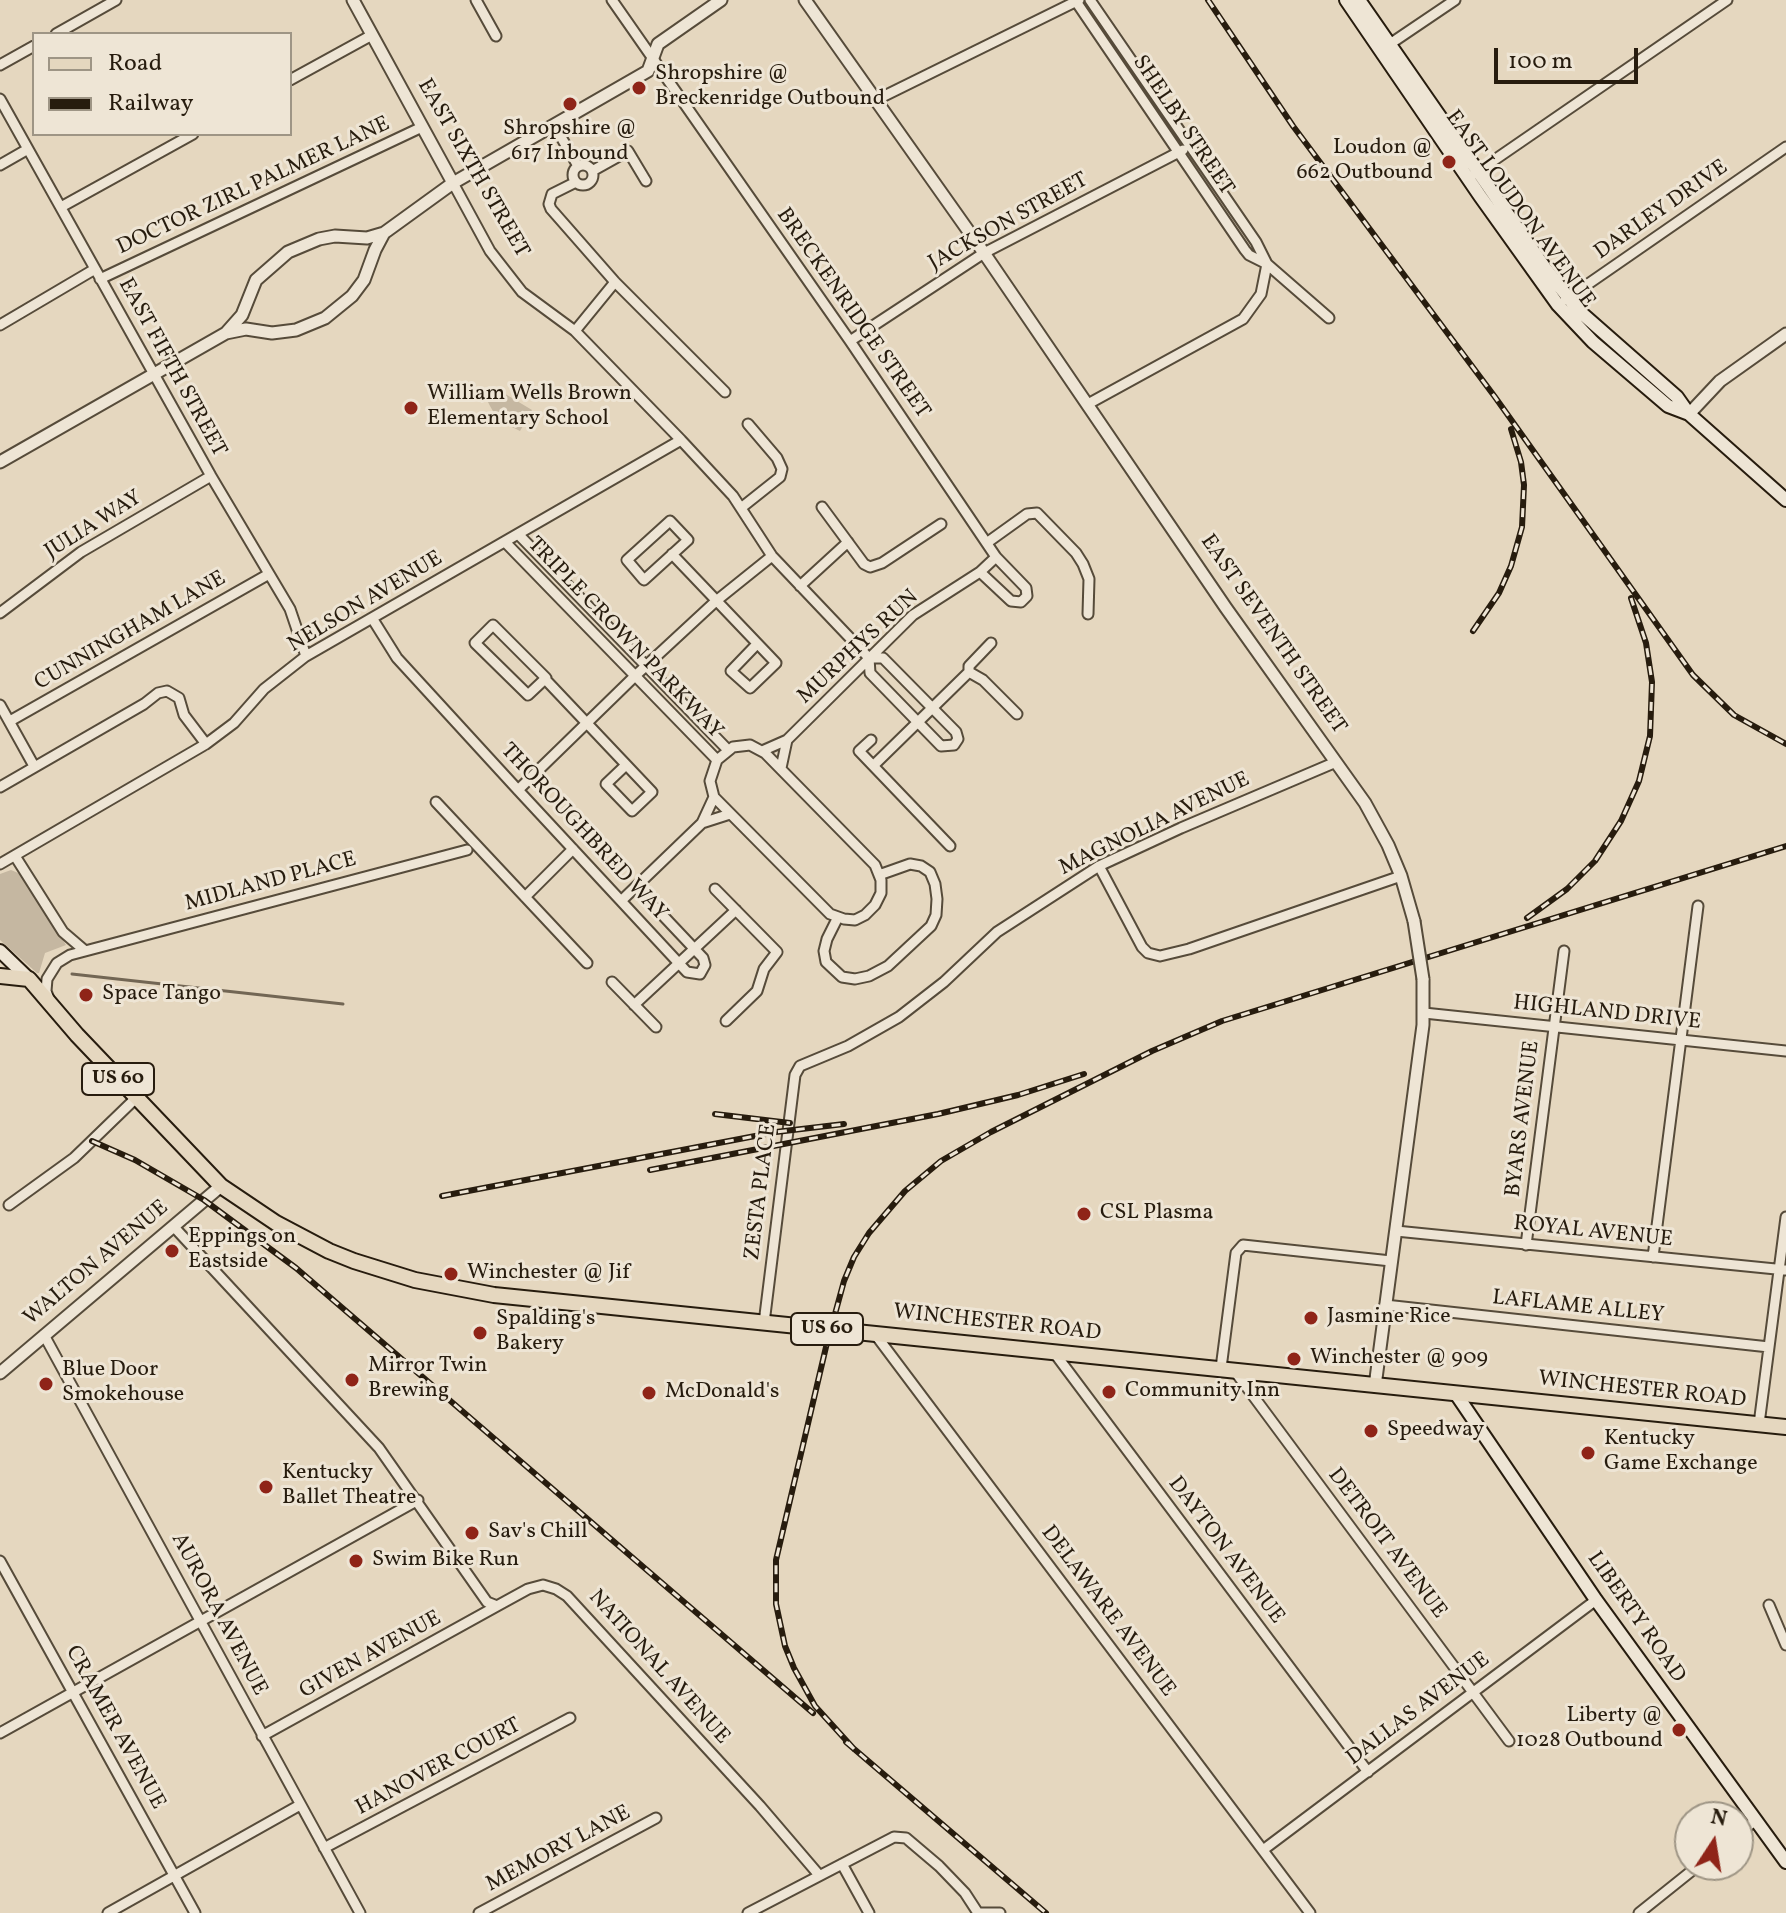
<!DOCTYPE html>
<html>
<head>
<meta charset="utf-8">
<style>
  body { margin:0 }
  #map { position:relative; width:1786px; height:1913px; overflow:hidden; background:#e5d7bf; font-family:Vollkorn,serif }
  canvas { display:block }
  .legend { position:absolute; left:32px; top:32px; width:260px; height:104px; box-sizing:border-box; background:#eee5d5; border:2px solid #9e9585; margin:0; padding:10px 14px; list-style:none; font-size:24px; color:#271c0e }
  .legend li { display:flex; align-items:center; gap:16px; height:40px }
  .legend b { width:40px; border:2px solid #9e9585 }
  .north { position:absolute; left:1674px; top:1801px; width:80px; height:80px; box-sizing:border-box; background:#eee5d5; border:2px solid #9e9585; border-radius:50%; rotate:12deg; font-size:22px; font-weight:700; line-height:32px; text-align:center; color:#271c0e }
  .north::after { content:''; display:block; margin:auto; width:28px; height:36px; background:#8f2418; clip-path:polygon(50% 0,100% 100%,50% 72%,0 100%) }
  .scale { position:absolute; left:1494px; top:48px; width:144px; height:36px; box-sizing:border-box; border:4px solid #271c0e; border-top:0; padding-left:10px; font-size:24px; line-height:28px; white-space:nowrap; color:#271c0e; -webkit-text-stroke:6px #eee5d5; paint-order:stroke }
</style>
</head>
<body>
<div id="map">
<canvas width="1786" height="1913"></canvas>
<ul class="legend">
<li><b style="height:10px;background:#e5d7bf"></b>Road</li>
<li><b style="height:10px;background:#271c0e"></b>Railway</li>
</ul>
<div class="north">N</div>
<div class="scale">100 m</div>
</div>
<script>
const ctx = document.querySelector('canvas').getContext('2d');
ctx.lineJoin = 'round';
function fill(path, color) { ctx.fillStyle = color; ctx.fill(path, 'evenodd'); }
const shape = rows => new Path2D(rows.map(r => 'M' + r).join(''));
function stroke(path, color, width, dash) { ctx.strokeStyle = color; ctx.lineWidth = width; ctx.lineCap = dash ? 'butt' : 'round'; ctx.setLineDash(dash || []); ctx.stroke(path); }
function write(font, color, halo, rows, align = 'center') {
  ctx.font = font + ' Vollkorn,serif'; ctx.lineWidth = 6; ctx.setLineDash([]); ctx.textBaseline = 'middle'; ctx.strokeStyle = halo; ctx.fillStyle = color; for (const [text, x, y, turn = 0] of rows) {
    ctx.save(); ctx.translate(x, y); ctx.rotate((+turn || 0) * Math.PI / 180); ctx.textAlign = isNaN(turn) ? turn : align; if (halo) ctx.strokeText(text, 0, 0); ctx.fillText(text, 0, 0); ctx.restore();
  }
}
fill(shape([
  [497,389,532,410,520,431,498,420,490,406,487,400],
  [11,870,18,873,25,880,66,945,45,953,39,973,37,973,0,940,0,874]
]), '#c5b7a1');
stroke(shape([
  [72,974,343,1004]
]), '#726654', 3);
const minor = shape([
  [476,0,496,36],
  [612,0,850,341,996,557,1026,588,1027,596,1021,602,1011,601,980,572],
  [1075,0,1245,250,1249,255,1267,264,1256,242,1090,0],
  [56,34,116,0],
  [1387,46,1455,0],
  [0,65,34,46],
  [290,80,372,35],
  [0,99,211,476,290,609,306,656],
  [876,100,1079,0],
  [554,125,578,166],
  '573 175a10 10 0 1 1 20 0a10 10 0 1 1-20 0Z',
  [0,165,28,149],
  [594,170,628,151,646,181],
  [1474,174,1727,0],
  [453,183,490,251,522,292,575,331,681,440,733,496,772,556,869,658,870,673,941,746,954,745,958,739,956,732,883,658,869,658],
  [574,183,552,194,549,204,551,209,615,282,725,392],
  [61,207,193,134],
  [100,279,422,127],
  [1565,300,1786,147],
  [0,325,95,269],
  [575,331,615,282],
  [850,341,984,253,1183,150],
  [1088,404,1243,319,1261,294,1267,264,1329,318],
  [822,507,864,564,870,567,882,563,941,524],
  [741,508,780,477,782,469,777,458,748,424],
  [670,521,688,540,644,580,627,560,670,521],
  [518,534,728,750],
  [505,542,717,760],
  [988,542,1027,514,1037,513,1076,553,1083,564,1089,579,1088,614],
  [672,554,776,663,750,688,731,671,757,644],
  [800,586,848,542],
  [0,613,81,552,211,476],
  [372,618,397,658,518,790,687,972,700,974,705,965,703,958,636,887],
  [969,672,983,680,1017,714],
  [545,679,528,695,475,643,493,625,546,678,545,679,652,792,632,811,606,784,626,765],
  [0,705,34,766],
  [10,721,269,574],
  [787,740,913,615,980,572,996,557],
  [871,740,859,751,950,846],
  [750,745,765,753,875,865,881,880,881,893,875,905,865,915,855,920,844,919,830,914,714,797,710,781,717,760,733,747,750,745],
  [762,751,787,740,781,768],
  [874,765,969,672,969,666,991,643],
  [0,787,144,704,158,693,167,691,179,698,184,715,206,744],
  [518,790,635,676,716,601,772,556],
  [714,797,702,823,730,814],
  [436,802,587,963],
  [15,856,63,932,84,950],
  [0,864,206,744,234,723,264,689,306,656,681,440],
  [1099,866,1142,947,1148,953,1160,956,1189,949,1401,876],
  [715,889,777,952,764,969,757,991,726,1021],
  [525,897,573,849],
  [621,901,702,823],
  [838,917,827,939,824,951,826,962,842,977,855,979,869,976,888,966,931,926,936,915,937,899,935,884,930,872,921,866,910,864,879,875],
  [612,982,656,1027],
  [49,999,46,991,47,979,57,963,70,955,467,850],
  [634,1005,736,910],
  [1424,1013,1786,1051],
  [9,1205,74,1158,136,1098],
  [174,1227,379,1448,487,1602,497,1606,528,1589,543,1585,556,1589,567,1596,760,1806,819,1875],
  [1396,1231,1786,1270],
  [1526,1245,1564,951],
  [1653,1257,1698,906],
  [1385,1305,1769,1347],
  [764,1323,795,1075,800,1066,848,1046,899,1017,944,982,997,932,1099,866,1181,828,1336,762],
  [875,1334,1310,1913],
  [44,1335,360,1913],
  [1053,1351,1368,1772],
  [1221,1368,1236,1253,1243,1245,1391,1261],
  [1234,1370,1509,1741],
  [1759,1424,1786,1217],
  [0,1561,195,1913],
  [1769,1605,1786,1645],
  [0,1733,418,1500],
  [262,1736,497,1606],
  [1738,1834,1756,1820],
  [324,1848,570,1718],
  [1263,1850,1596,1600],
  [842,1864,869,1913],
  [108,1913,300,1805],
  [479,1913,656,1818],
  [748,1913,894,1837,906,1838,939,1866,965,1893,978,1913,1000,1913],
  [1639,1913,1699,1865]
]);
const tertiary = shape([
  [353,0,453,183],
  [805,0,984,253,1226,608,1365,803,1388,845,1401,876,1414,921],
  [226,333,242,315,256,280,288,252,319,239,335,236,367,238,384,233,453,183,648,71,658,44,721,0],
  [1689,414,1720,381,1786,334],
  [0,462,226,333,246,329,272,333,296,330,325,318,352,296,364,280,375,250,384,233],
  [0,1373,221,1186],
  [1375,1386,1423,1025,1423,979]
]);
const secondary = shape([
  [1346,0,1480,196,1558,305,1593,342,1668,406,1689,414],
  [1359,0,1545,268,1578,310,1677,397,1689,414,1786,500],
  [0,951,29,979],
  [1456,1394,1596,1600,1786,1862]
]);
const primary = shape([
  [0,976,29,979,77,1035,221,1186,276,1223,329,1251,354,1261,415,1280,494,1295,1786,1427]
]);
stroke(minor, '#564b3a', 13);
stroke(tertiary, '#564b3a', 15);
stroke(secondary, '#271c0e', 16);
stroke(primary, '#271c0e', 18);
stroke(minor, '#eee5d5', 9);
stroke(tertiary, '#eee5d5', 11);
stroke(secondary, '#eee5d5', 12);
stroke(primary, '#e5d7bf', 14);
const rail = shape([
  [1208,0,1293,126,1495,397,1693,675,1734,715,1786,744],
  [1473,631,1499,593,1511,566,1522,527,1524,485,1521,462,1511,429],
  [1527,918,1567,889,1595,861,1621,821,1639,781,1650,736,1652,682,1646,643,1631,598],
  [715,1114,790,1123],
  [92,1141,135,1160,204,1200,296,1268,813,1713],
  [650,1170,938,1114,1018,1095,1084,1074],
  [442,1196,776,1132,844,1124],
  [846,1742,1046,1913],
  [854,1749,815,1706,794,1668,785,1646,776,1604,776,1560,826,1347,844,1281,854,1257,869,1233,905,1191,941,1161,991,1132,1152,1051,1222,1021,1786,846]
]);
stroke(rail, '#271c0e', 6);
stroke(rail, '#eee5d5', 3, [9]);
const tertiaryBridge = shape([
  [1414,921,1423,979]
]);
stroke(tertiaryBridge, '#564b3a', 15, []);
stroke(tertiaryBridge, '#eee5d5', 11);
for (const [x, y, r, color] of [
  [639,88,8,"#8f2418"],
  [570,104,8,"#8f2418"],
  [1449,162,8,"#8f2418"],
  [411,408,8,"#8f2418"],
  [86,995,8,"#8f2418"],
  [1084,1214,8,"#8f2418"],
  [172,1251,8,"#8f2418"],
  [451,1274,8,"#8f2418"],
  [1311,1318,8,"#8f2418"],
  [480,1333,8,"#8f2418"],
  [1294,1359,8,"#8f2418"],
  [352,1380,8,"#8f2418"],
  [46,1384,8,"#8f2418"],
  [1109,1392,8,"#8f2418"],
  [649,1393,8,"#8f2418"],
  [1371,1431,8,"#8f2418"],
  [1588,1453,8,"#8f2418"],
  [266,1487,8,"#8f2418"],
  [472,1533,8,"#8f2418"],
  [356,1561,8,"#8f2418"],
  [1679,1730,8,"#8f2418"]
]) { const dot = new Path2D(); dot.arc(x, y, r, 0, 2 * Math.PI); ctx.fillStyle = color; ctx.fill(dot); stroke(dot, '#eee5d5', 3); }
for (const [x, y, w] of [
  [118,1079,72],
  [827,1329,72]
]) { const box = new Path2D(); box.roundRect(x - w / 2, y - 16, w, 32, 6); ctx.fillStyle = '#eee5d5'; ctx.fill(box); stroke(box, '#271c0e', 2); }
write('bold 20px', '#271c0e', null, [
  ["US 60",118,1079],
  ["US 60",827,1329]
]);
write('22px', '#271c0e', '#eee5d5', [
  ["Shropshire @",655,75],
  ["Breckenridge Outbound",655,100],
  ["Shropshire @",570,130,"center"],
  ["617 Inbound",570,155,"center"],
  ["Loudon @",1433,149,"right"],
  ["662 Outbound",1433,174,"right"],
  ["William Wells Brown",427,395],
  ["Elementary School",427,420],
  ["Space Tango",102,995],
  ["CSL Plasma",1100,1214],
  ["Eppings on",188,1238],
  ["Eastside",188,1263],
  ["Winchester @ Jif",467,1274],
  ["Jasmine Rice",1327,1318],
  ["Spalding's",496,1320],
  ["Bakery",496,1345],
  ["Winchester @ 909",1310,1359],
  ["Mirror Twin",368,1367],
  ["Brewing",368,1392],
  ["Blue Door",62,1371],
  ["Smokehouse",62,1396],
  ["Community Inn",1125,1392],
  ["McDonald's",665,1393],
  ["Speedway",1387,1431],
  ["Kentucky",1604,1440],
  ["Game Exchange",1604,1465],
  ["Kentucky",282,1474],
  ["Ballet Theatre",282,1499],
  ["Sav's Chill",488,1533],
  ["Swim Bike Run",372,1561],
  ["Liberty @",1663,1717,"right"],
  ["1028 Outbound",1663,1742,"right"]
], 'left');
write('22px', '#271c0e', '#eee5d5', [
  ["SHELBY STREET",1182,126,56],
  ["EAST SIXTH STREET",472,169,60],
  ["DOCTOR ZIRL PALMER LANE",254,187,-25],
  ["EAST LOUDON AVENUE",1519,210,54],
  ["DARLEY DRIVE",1662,211,-35],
  ["JACKSON STREET",1009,223,-29],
  ["BRECKENRIDGE STREET",852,314,55],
  ["EAST FIFTH STREET",171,368,61],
  ["JULIA WAY",94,526,-32],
  ["NELSON AVENUE",366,603,-31],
  ["CUNNINGHAM LANE",131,632,-30],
  ["EAST SEVENTH STREET",1272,635,55],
  ["TRIPLE CROWN PARKWAY",624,639,46],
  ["MURPHYS RUN",859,648,-43],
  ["MAGNOLIA AVENUE",1155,825,-26],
  ["THOROUGHBRED WAY",583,833,47],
  ["MIDLAND PLACE",271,883,-15],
  ["HIGHLAND DRIVE",1607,1014,6],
  ["BYARS AVENUE",1524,1119,-83],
  ["ZESTA PLACE",762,1192,-83],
  ["ROYAL AVENUE",1593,1233,6],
  ["WALTON AVENUE",97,1264,-40],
  ["LAFLAME ALLEY",1578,1308,6],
  ["WINCHESTER ROAD",997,1324,6],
  ["WINCHESTER ROAD",1642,1391,6],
  ["DETROIT AVENUE",1386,1544,53],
  ["DAYTON AVENUE",1225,1551,53],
  ["DELAWARE AVENUE",1107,1612,53],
  ["AURORA AVENUE",218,1615,62],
  ["LIBERTY ROAD",1635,1618,55],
  ["GIVEN AVENUE",371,1656,-29],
  ["NATIONAL AVENUE",658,1668,48],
  ["DALLAS AVENUE",1419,1710,-37],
  ["CRAMER AVENUE",114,1728,61],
  ["HANOVER COURT",439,1768,-28],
  ["MEMORY LANE",559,1850,-28]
]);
</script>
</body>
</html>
